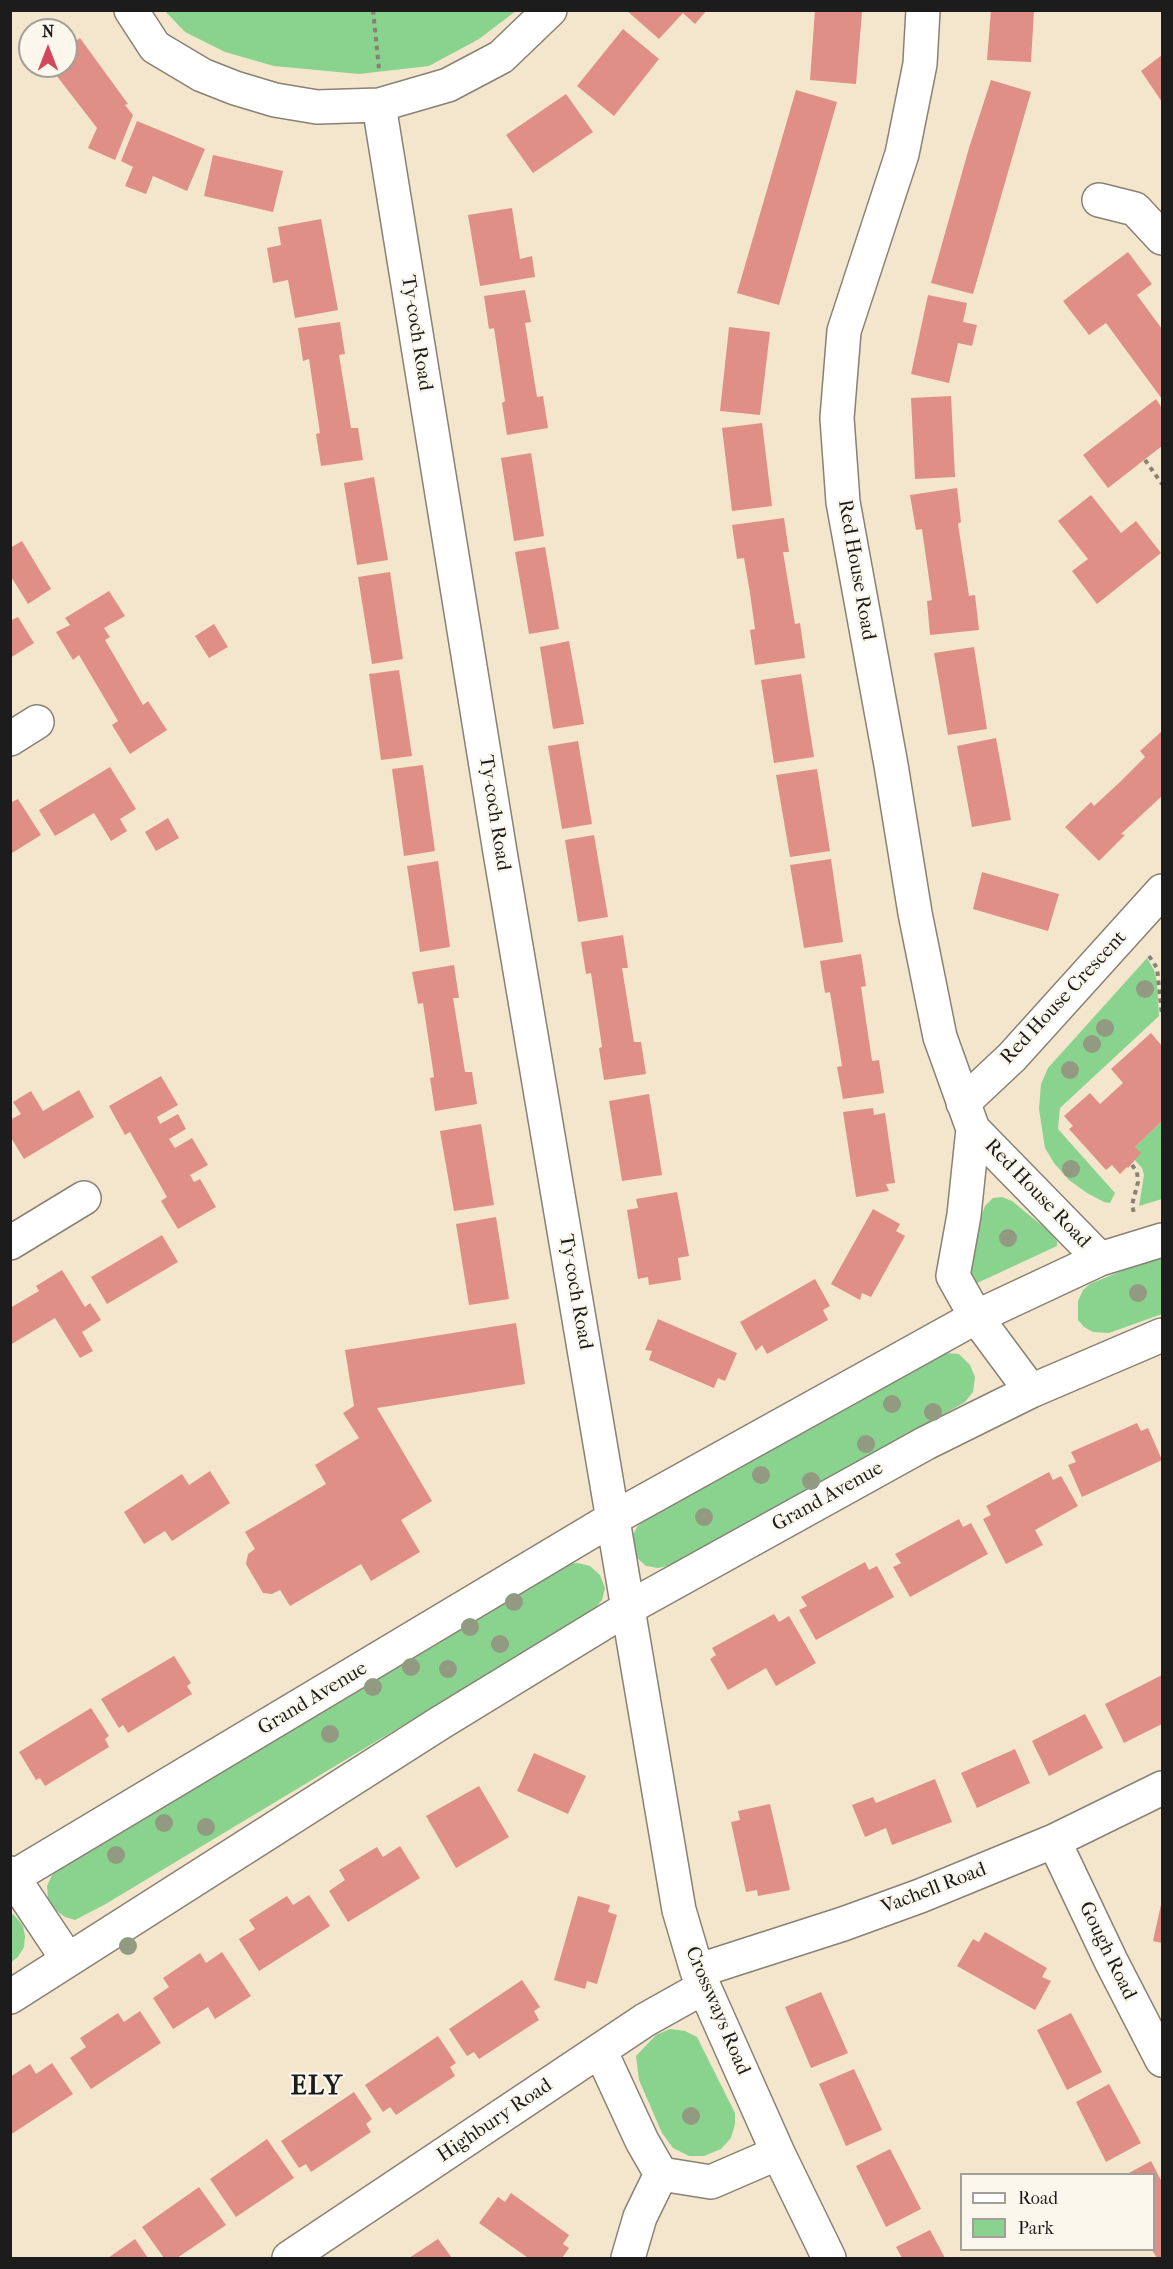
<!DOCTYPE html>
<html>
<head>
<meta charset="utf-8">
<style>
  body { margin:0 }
  #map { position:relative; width:1173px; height:2269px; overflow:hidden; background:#f3e6cc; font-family:"IM FELL French Canon",serif }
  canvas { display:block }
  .frame { position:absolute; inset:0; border:12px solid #1c1c1c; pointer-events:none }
  .legend { position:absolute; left:960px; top:2173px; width:195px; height:78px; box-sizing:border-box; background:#fbf7ec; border:2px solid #a29f99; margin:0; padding:8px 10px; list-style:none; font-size:18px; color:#1c1c1c }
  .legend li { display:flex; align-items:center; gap:12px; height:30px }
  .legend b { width:30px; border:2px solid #a29f99 }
  .north { position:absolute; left:18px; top:18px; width:60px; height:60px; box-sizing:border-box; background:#fbf7ec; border:2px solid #a29f99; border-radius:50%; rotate:0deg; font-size:16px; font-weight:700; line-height:24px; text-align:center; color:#1c1c1c }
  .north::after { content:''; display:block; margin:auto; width:21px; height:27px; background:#d1495b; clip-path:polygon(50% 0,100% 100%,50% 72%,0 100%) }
</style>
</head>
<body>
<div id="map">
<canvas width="1173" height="2269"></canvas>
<div class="frame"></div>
<ul class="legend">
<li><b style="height:8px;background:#fff"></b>Road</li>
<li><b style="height:16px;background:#89d38f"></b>Park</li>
</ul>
<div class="north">N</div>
</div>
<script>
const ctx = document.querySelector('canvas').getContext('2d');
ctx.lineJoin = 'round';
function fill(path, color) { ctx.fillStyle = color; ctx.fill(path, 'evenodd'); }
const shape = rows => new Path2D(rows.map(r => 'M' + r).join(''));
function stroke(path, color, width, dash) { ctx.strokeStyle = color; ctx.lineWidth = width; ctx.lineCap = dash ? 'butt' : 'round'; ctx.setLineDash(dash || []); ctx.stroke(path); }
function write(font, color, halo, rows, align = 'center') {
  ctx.font = font + ' "IM FELL French Canon",serif'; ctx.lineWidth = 4.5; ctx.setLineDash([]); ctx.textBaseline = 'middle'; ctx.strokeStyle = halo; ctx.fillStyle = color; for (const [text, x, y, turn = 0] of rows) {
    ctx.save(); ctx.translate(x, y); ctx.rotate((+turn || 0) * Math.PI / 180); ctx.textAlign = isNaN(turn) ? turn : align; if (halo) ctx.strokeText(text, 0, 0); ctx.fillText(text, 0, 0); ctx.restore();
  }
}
fill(shape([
  [165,11,516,11,479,39,429,66,359,74,274,66,225,52,185,32],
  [1147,958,1154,970,1157,983,1159,1016,1060,1108,1058,1129,1115,1193,1110,1203,1104,1202,1087,1193,1069,1180,1054,1163,1045,1148,1039,1109,1041,1084,1048,1068],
  [1162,1121,1162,1199,1139,1206,1144,1175,1142,1168,1134,1159,1135,1147],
  [1002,1197,1012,1201,1045,1228,1057,1241,1057,1246,973,1285,969,1268,972,1240,985,1206,993,1198],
  [1162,1254,1162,1314,1109,1333,1093,1332,1084,1327,1078,1320,1078,1301,1083,1290,1090,1284],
  [946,1353,959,1354,970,1365,975,1377,973,1392,965,1402,773,1511,668,1566,658,1568,646,1566,636,1557,632,1547,632,1537,637,1527,644,1520,931,1357],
  [578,1563,590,1566,600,1575,605,1588,602,1600,593,1611,104,1905,75,1920,65,1917,53,1908,48,1898,47,1886,52,1875,65,1864,566,1564],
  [11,1913,16,1917,23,1926,25,1936,24,1947,18,1957,11,1962],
  [670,2029,685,2031,697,2037,735,2113,735,2124,731,2138,721,2149,704,2156,689,2156,673,2148,662,2133,639,2080,636,2056,656,2035]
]), '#89d38f');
fill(shape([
  [626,10,707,10,695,24,683,13,659,39],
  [815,10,862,12,856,84,810,80],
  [991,10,1034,10,1031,62,987,60],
  [623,29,659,59,614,116,577,86],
  [80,38,128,104,125,105,133,115,115,160,88,148,97,128,49,66,66,66,66,48],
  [1162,55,1162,102,1141,71],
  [991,80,1031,92,973,294,931,283,969,148],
  [796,90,837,102,779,305,737,293],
  [566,94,593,132,533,173,506,135],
  [137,121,205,149,187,191,153,176,146,194,125,186,133,167,121,161],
  [213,155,283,171,273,212,204,196],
  [512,208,520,259,532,256,535,277,480,286,468,215],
  [321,219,338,310,295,318,288,280,273,283,267,248,281,245,278,227],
  [1128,252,1152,284,1137,295,1162,329,1162,399,1106,323,1089,335,1063,301],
  [525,290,531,322,525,323,537,397,543,396,548,428,507,435,502,403,505,401,494,328,489,329,484,296],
  [928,295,967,303,963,322,977,325,972,346,958,343,949,383,911,374],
  [340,322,345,354,339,355,351,428,358,428,363,460,321,466,316,434,320,433,309,359,303,361,298,328],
  [729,327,770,332,760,415,720,411],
  [951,396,955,477,915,479,911,398],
  [1156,399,1162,408,1162,446,1108,488,1083,455],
  [762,423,772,506,732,511,722,428],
  [531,453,544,536,514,541,501,458],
  [374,477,388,560,357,565,344,483],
  [957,488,961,522,958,524,969,596,975,595,979,630,930,635,927,601,932,600,922,529,916,530,910,495],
  [1091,495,1121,533,1136,521,1161,553,1097,604,1072,571,1088,559,1058,521],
  [784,518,789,552,783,552,795,624,800,623,805,658,755,665,750,630,755,629,750,593,744,558,737,559,732,525],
  [22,541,51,589,28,604,10,575,10,548],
  [545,547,559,629,529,634,515,552],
  [390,572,403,659,372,664,358,577],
  [109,591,125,616,104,628,110,637,105,640,143,705,148,701,167,730,130,754,112,725,118,721,79,655,73,660,56,632,70,625,65,618],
  [18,617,34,643,10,658,10,621],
  [214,624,228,647,209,658,195,636],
  [569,641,584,724,553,729,540,647],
  [974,647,987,729,948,735,934,653],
  [399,670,412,756,381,760,369,674],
  [801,674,814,757,774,763,761,680],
  [1162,731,1162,796,1121,834,1125,835,1099,861,1065,827,1091,802,1094,806,1120,782,1145,757,1140,751],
  [996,738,1011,820,972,827,957,746],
  [578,741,592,824,562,829,548,746],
  [423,765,435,851,404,856,392,769],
  [110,767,136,809,120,819,127,831,111,841,94,813,55,836,39,810],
  [817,769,830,851,790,857,776,775],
  [18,799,41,835,12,853,10,850,10,803],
  [168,818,179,838,156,851,145,832],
  [594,835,608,917,578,922,565,840],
  [831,859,843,942,804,948,790,865],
  [438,861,450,947,420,952,407,866],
  [982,872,1059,894,1048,931,973,909],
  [623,935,628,968,622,968,634,1042,641,1042,646,1074,604,1080,599,1048,602,1047,591,973,586,974,581,942],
  [861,954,866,986,861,987,872,1061,879,1060,884,1093,843,1099,837,1067,842,1066,830,992,825,993,820,961],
  [454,965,459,998,453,998,465,1072,472,1072,477,1104,435,1111,430,1078,434,1077,423,1003,418,1004,412,972],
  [1151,1033,1162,1046,1162,1121,1135,1147,1141,1153,1128,1168,1127,1167,1120,1174,1112,1165,1106,1170,1069,1129,1073,1126,1064,1116,1090,1093,1100,1104,1123,1083,1111,1069],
  [161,1076,178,1105,157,1117,160,1124,178,1114,186,1129,169,1139,175,1148,192,1138,208,1165,190,1175,194,1182,200,1179,216,1207,178,1229,161,1201,167,1197,130,1132,125,1135,109,1106],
  [79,1090,94,1117,24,1159,10,1136,10,1120,21,1114,13,1102,31,1091,43,1111],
  [649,1094,662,1175,622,1181,609,1101],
  [873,1108,874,1115,885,1113,895,1183,886,1184,889,1191,856,1197,843,1112],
  [481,1124,494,1205,454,1211,440,1131],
  [677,1192,689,1256,678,1258,681,1280,649,1285,648,1277,638,1279,627,1210,638,1208,636,1199],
  [873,1209,900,1224,896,1231,905,1236,871,1297,862,1293,860,1300,831,1284],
  [496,1217,509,1299,469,1305,456,1224],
  [162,1235,178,1262,107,1304,91,1277],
  [62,1270,85,1307,90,1303,101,1320,82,1332,93,1351,80,1358,55,1318,10,1345,10,1308,39,1291,36,1286],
  [815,1279,830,1306,823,1310,828,1320,767,1354,762,1345,756,1351,740,1322],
  [658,1319,737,1353,725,1381,718,1378,714,1388,649,1360,652,1351,645,1350],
  [516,1323,525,1384,377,1408,432,1501,401,1520,420,1552,371,1581,361,1564,290,1606,280,1590,272,1594,263,1593,246,1564,248,1554,255,1549,245,1532,326,1484,315,1465,359,1438,343,1413,354,1406,345,1350],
  [1137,1423,1141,1431,1148,1428,1162,1460,1082,1497,1068,1465,1076,1462,1071,1452],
  [210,1471,230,1503,172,1541,165,1531,144,1544,124,1512,182,1474,189,1485],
  [1049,1472,1053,1480,1061,1476,1078,1506,1035,1530,1043,1545,1006,1564,983,1519,991,1515,986,1506],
  [959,1519,963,1527,971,1523,988,1554,910,1597,893,1567,901,1563,895,1554],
  [865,1562,869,1570,877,1566,894,1597,816,1640,799,1610,807,1606,801,1597],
  [774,1614,779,1622,789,1616,816,1663,776,1686,766,1668,728,1690,710,1659,716,1655,712,1648],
  [174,1656,191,1683,187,1686,192,1694,128,1733,123,1725,119,1728,101,1699],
  [1162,1675,1162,1724,1124,1743,1105,1704],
  [91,1708,109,1736,105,1739,109,1747,45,1786,40,1778,36,1780,19,1752],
  [1085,1714,1103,1748,1049,1776,1032,1741],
  [1015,1749,1030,1783,977,1808,961,1773],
  [534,1753,586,1776,568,1814,517,1791],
  [935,1779,952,1822,892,1845,886,1828,865,1837,852,1805,873,1797,876,1803],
  [479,1786,509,1837,456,1868,426,1816],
  [770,1804,790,1890,758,1896,757,1890,746,1892,731,1822,740,1820,738,1811],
  [400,1846,420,1878,348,1922,329,1891,345,1880,339,1870,377,1847,383,1857],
  [309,1895,330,1926,259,1971,239,1939,255,1929,249,1920,287,1896,293,1905],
  [578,1896,610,1905,608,1912,617,1915,597,1984,587,1981,585,1989,554,1980],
  [1162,1900,1162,1943,1153,1941],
  [985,1932,1047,1968,1042,1977,1051,1981,1035,2010,957,1966,973,1939,979,1942],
  [222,1952,251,1996,215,2019,208,2007,173,2029,153,1998,169,1987,163,1978,200,1953,206,1963],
  [522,1980,540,2007,534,2011,539,2020,479,2059,474,2052,467,2056,449,2029],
  [821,1992,848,2053,811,2068,785,2007],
  [140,2011,161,2043,91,2089,70,2058,86,2047,80,2038,118,2013,124,2022],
  [1071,2013,1102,2072,1067,2090,1037,2030],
  [438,2036,456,2063,450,2067,455,2076,396,2115,390,2107,383,2112,365,2085],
  [52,2063,73,2094,10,2135,10,2077,30,2064,36,2074],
  [854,2069,882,2130,846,2146,819,2084],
  [1109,2084,1141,2143,1106,2162,1076,2102],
  [354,2092,372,2119,366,2124,371,2132,311,2172,306,2164,299,2168,281,2141],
  [267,2139,294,2178,236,2217,210,2179],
  [890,2149,921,2209,886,2227,856,2166],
  [1151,2161,1162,2182,1162,2258,1157,2258,1152,2250,1154,2250,1154,2174,1127,2174],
  [199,2187,226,2225,177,2258,164,2258,142,2227],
  [511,2193,569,2235,563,2244,569,2248,562,2258,528,2258,479,2223,498,2197,505,2202],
  [930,2230,945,2258,902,2258,896,2247],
  [135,2239,148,2258,108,2258],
  [438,2239,452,2258,409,2258]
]), '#e08f87');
const minor = shape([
  [131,10,155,47,202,75,235,88,275,100,317,107,379,105,448,85,501,57,550,10],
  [923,10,920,64,902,154,844,331,837,418,843,502,891,765,915,913,940,1037,973,1129,1100,1259],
  [379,105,500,852,679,1910,697,1971,778,2153,829,2258],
  [1099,200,1135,209,1162,238],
  [10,739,37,722],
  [963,1103,1012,1057,1162,891],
  [973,1129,964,1215,953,1276,976,1317,1031,1391],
  [10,1243,84,1198],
  [1054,1841,1111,1961,1162,2060],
  [10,1873,68,1960],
  [10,1879,612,1519,976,1317,1100,1259,1162,1240],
  [697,1971,843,1924,920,1896,1054,1841,1162,1788],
  [10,1997,440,1723,628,1608,926,1443,1031,1391,1162,1335],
  [600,2050,642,2141,661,2174,711,2182,778,2153],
  [289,2258,645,2020,704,1987],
  [628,2258,640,2217,661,2174]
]);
stroke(minor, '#888174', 36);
stroke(shape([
  [373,10,379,69],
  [1145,460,1162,484],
  [1149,956,1157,968,1162,1015],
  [1132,1165,1137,1172,1138,1182,1132,1205,1134,1213]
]), '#888174', 4, [4.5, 4.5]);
stroke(minor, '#fff', 33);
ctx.fillStyle = '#929a81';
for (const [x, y] of [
  [1145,989],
  [1105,1028],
  [1092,1044],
  [1070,1070],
  [1071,1169],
  [1008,1238],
  [1138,1293],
  [892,1404],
  [933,1412],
  [866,1444],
  [761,1475],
  [811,1481],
  [704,1517],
  [514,1602],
  [470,1627],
  [500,1644],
  [411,1667],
  [448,1669],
  [373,1687],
  [330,1734],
  [164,1823],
  [206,1827],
  [116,1855],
  [128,1946],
  [691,2116]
]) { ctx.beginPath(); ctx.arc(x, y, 9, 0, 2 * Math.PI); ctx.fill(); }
write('20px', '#1c1c1c', '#fbf7ec', [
  ["Ty-coch Road",416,333,81],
  ["Red House Road",856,570,80],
  ["Ty-coch Road",494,813,81],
  ["Red House Crescent",1064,998,-47],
  ["Red House Road",1037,1194,46],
  ["Ty-coch Road",575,1292,80],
  ["Grand Avenue",828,1497,-29],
  ["Grand Avenue",313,1699,-31],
  ["Vachell Road",934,1889,-21],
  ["Gough Road",1107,1951,64],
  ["Crossways Road",717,2011,67],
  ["Highbury Road",495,2121,-34]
]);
ctx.letterSpacing = '1.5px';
write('bold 26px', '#1c1c1c', '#fbf7ec', [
  ["ELY",317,2088]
]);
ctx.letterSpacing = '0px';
</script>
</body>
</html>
